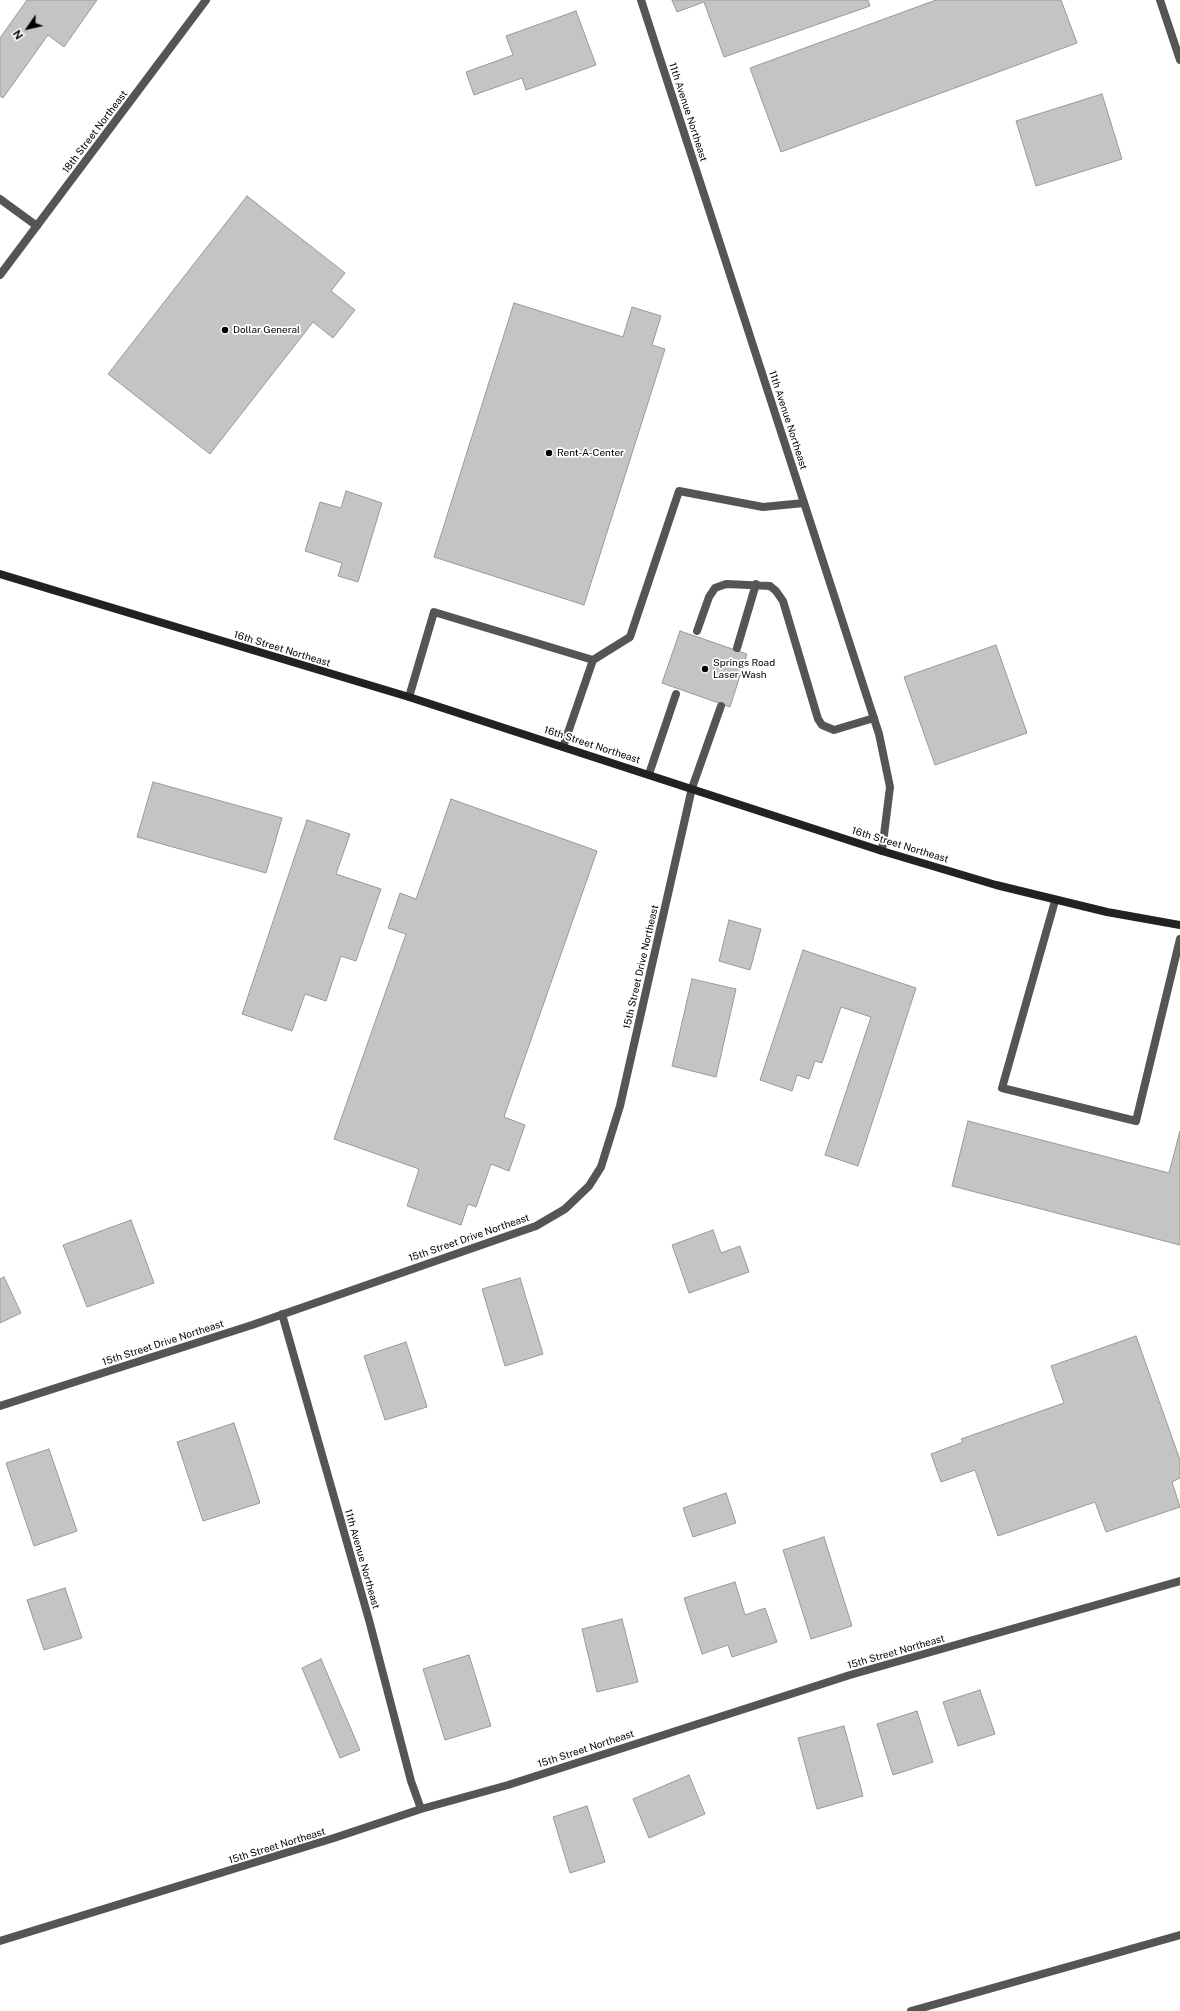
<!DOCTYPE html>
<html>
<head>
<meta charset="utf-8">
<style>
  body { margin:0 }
  #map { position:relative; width:1180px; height:2011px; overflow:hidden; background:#fff; font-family:"Public Sans",sans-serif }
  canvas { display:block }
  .north { position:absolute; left:8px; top:8px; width:40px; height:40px; -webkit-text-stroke:3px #fff; paint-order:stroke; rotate:236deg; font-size:11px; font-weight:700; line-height:16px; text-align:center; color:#000 }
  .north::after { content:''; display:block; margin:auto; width:14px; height:18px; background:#000; clip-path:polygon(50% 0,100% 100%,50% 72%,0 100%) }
</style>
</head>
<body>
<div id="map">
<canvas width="1180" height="2011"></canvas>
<div class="north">N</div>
</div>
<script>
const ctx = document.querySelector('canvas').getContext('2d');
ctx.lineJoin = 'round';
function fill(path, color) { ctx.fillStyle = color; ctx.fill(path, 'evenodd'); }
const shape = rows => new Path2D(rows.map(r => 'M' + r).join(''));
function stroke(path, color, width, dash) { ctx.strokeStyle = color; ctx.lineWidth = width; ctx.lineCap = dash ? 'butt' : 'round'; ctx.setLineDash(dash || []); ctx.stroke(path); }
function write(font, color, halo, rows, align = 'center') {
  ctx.font = font + ' "Public Sans",sans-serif'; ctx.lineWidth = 3.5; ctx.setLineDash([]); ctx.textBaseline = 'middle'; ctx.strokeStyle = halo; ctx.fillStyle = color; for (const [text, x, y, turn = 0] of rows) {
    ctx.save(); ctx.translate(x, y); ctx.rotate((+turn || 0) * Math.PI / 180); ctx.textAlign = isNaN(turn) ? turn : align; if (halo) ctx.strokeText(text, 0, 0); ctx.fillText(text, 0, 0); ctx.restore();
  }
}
const building = shape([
  [27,0,97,0,64,47,48,35,3,98,0,96,0,38,27,0],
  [672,0,868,0,870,6,724,57,704,2,677,12,672,0],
  [936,0,1061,0,1077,43,781,152,750,68,936,0],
  [576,11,596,65,526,90,522,78,474,95,466,72,513,55,506,36,576,11],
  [1102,94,1122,159,1036,186,1016,121,1102,94],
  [247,196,345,273,331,291,355,310,333,338,313,322,210,454,108,374,247,196],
  [514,303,623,337,632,307,661,316,652,345,665,349,584,605,434,557,514,303],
  [346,491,382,503,358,582,338,576,342,563,305,551,320,502,341,508,346,491],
  [680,631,747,654,730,707,662,683,680,631],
  [996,645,1027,733,935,765,904,677,996,645],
  [153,782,282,818,266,873,137,837,153,782],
  [451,799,597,851,504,1117,525,1125,509,1171,491,1164,476,1207,468,1204,461,1225,407,1206,419,1169,334,1139,406,934,388,928,400,893,416,899,451,799],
  [307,820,350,834,336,874,381,889,356,961,341,956,326,1001,305,994,292,1031,242,1014,307,820],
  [729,920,761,929,750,970,719,961,729,920],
  [803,950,916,988,858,1166,825,1155,871,1017,841,1007,822,1063,815,1061,809,1079,797,1075,792,1091,760,1080,803,950],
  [692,979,736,989,716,1077,672,1066,692,979],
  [968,1121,1169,1173,1180,1131,1180,1245,952,1186,968,1121],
  [131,1220,154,1283,87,1307,63,1245,131,1220],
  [713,1230,721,1253,740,1246,749,1272,689,1293,672,1245,713,1230],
  [4,1277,21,1313,0,1323,0,1279,4,1277],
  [520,1278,543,1354,505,1366,482,1289,520,1278],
  [1136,1336,1180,1460,1180,1478,1172,1482,1180,1507,1106,1532,1095,1502,998,1536,975,1470,941,1482,931,1454,963,1442,961,1439,1064,1403,1051,1366,1136,1336],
  [406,1342,427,1407,385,1420,364,1356,406,1342],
  [234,1423,260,1503,203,1521,177,1442,234,1423],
  [49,1449,77,1531,34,1546,6,1463,49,1449],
  [726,1493,736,1523,693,1537,683,1508,726,1493],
  [824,1537,852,1626,811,1639,783,1550,824,1537],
  [735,1582,745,1615,765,1608,777,1642,732,1657,728,1645,702,1654,684,1598,735,1582],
  [65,1588,82,1638,44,1650,27,1600,65,1588],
  [622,1619,638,1682,597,1692,582,1629,622,1619],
  [469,1655,491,1726,445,1740,423,1669,469,1655],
  [321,1659,360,1750,340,1758,302,1668,321,1659],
  [980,1690,995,1734,958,1746,943,1702,980,1690],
  [917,1711,933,1762,893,1775,877,1724,917,1711],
  [844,1726,863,1796,817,1809,798,1738,844,1726],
  [689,1775,705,1814,649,1838,633,1799,689,1775],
  [587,1806,605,1862,570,1873,553,1817,587,1806]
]);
fill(building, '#c4c4c4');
stroke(building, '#999', 1);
stroke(shape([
  [0,199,37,226],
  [697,631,709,597,715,588,726,584,770,586,776,591,783,601,818,719,822,725,834,730,874,718],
  [737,648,756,584],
  [593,660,630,637,679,491,763,507,804,503],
  [409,697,434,612,593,660,563,747],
  [649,774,676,694],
  [692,788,721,706],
  [1055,901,1002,1088,1136,1121,1180,939],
  [911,2011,1180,1935]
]), '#555', 8);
stroke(shape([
  [641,0,879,734,890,787,882,851],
  [1160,0,1180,60],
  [0,275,206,0],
  [282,1314,369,1620,411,1781,421,1809],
  [0,1406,252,1325,536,1226,565,1209,589,1186,601,1167,620,1106,692,788],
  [0,1941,334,1838,421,1809,508,1785,850,1675,1180,1581]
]), '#555', 8);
stroke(shape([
  [0,574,409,697,882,851,996,885,1107,912,1180,925]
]), '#222', 8);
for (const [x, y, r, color] of [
  [225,330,4,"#000"],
  [549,453,4,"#000"],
  [705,669,4,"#000"]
]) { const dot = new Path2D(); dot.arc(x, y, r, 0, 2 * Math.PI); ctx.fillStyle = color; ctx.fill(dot); stroke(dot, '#fff', 1.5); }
write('10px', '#000', '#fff', [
  ["11th Avenue Northeast",688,112,72],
  ["18th Street Northeast",95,132,-53],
  ["11th Avenue Northeast",788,420,72],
  ["16th Street Northeast",282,649,17],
  ["16th Street Northeast",592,745,18],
  ["16th Street Northeast",900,845,17],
  ["15th Street Drive Northeast",641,967,-77],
  ["15th Street Drive Northeast",469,1238,-19],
  ["15th Street Drive Northeast",163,1343,-18],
  ["11th Avenue Northeast",362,1559,74],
  ["15th Street Northeast",896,1652,-16],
  ["15th Street Northeast",586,1749,-18],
  ["15th Street Northeast",277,1846,-17]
]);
write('10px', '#000', '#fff', [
  ["Dollar General",233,330],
  ["Rent-A-Center",557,453],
  ["Springs Road",713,663],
  ["Laser Wash",713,675]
], 'left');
</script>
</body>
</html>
